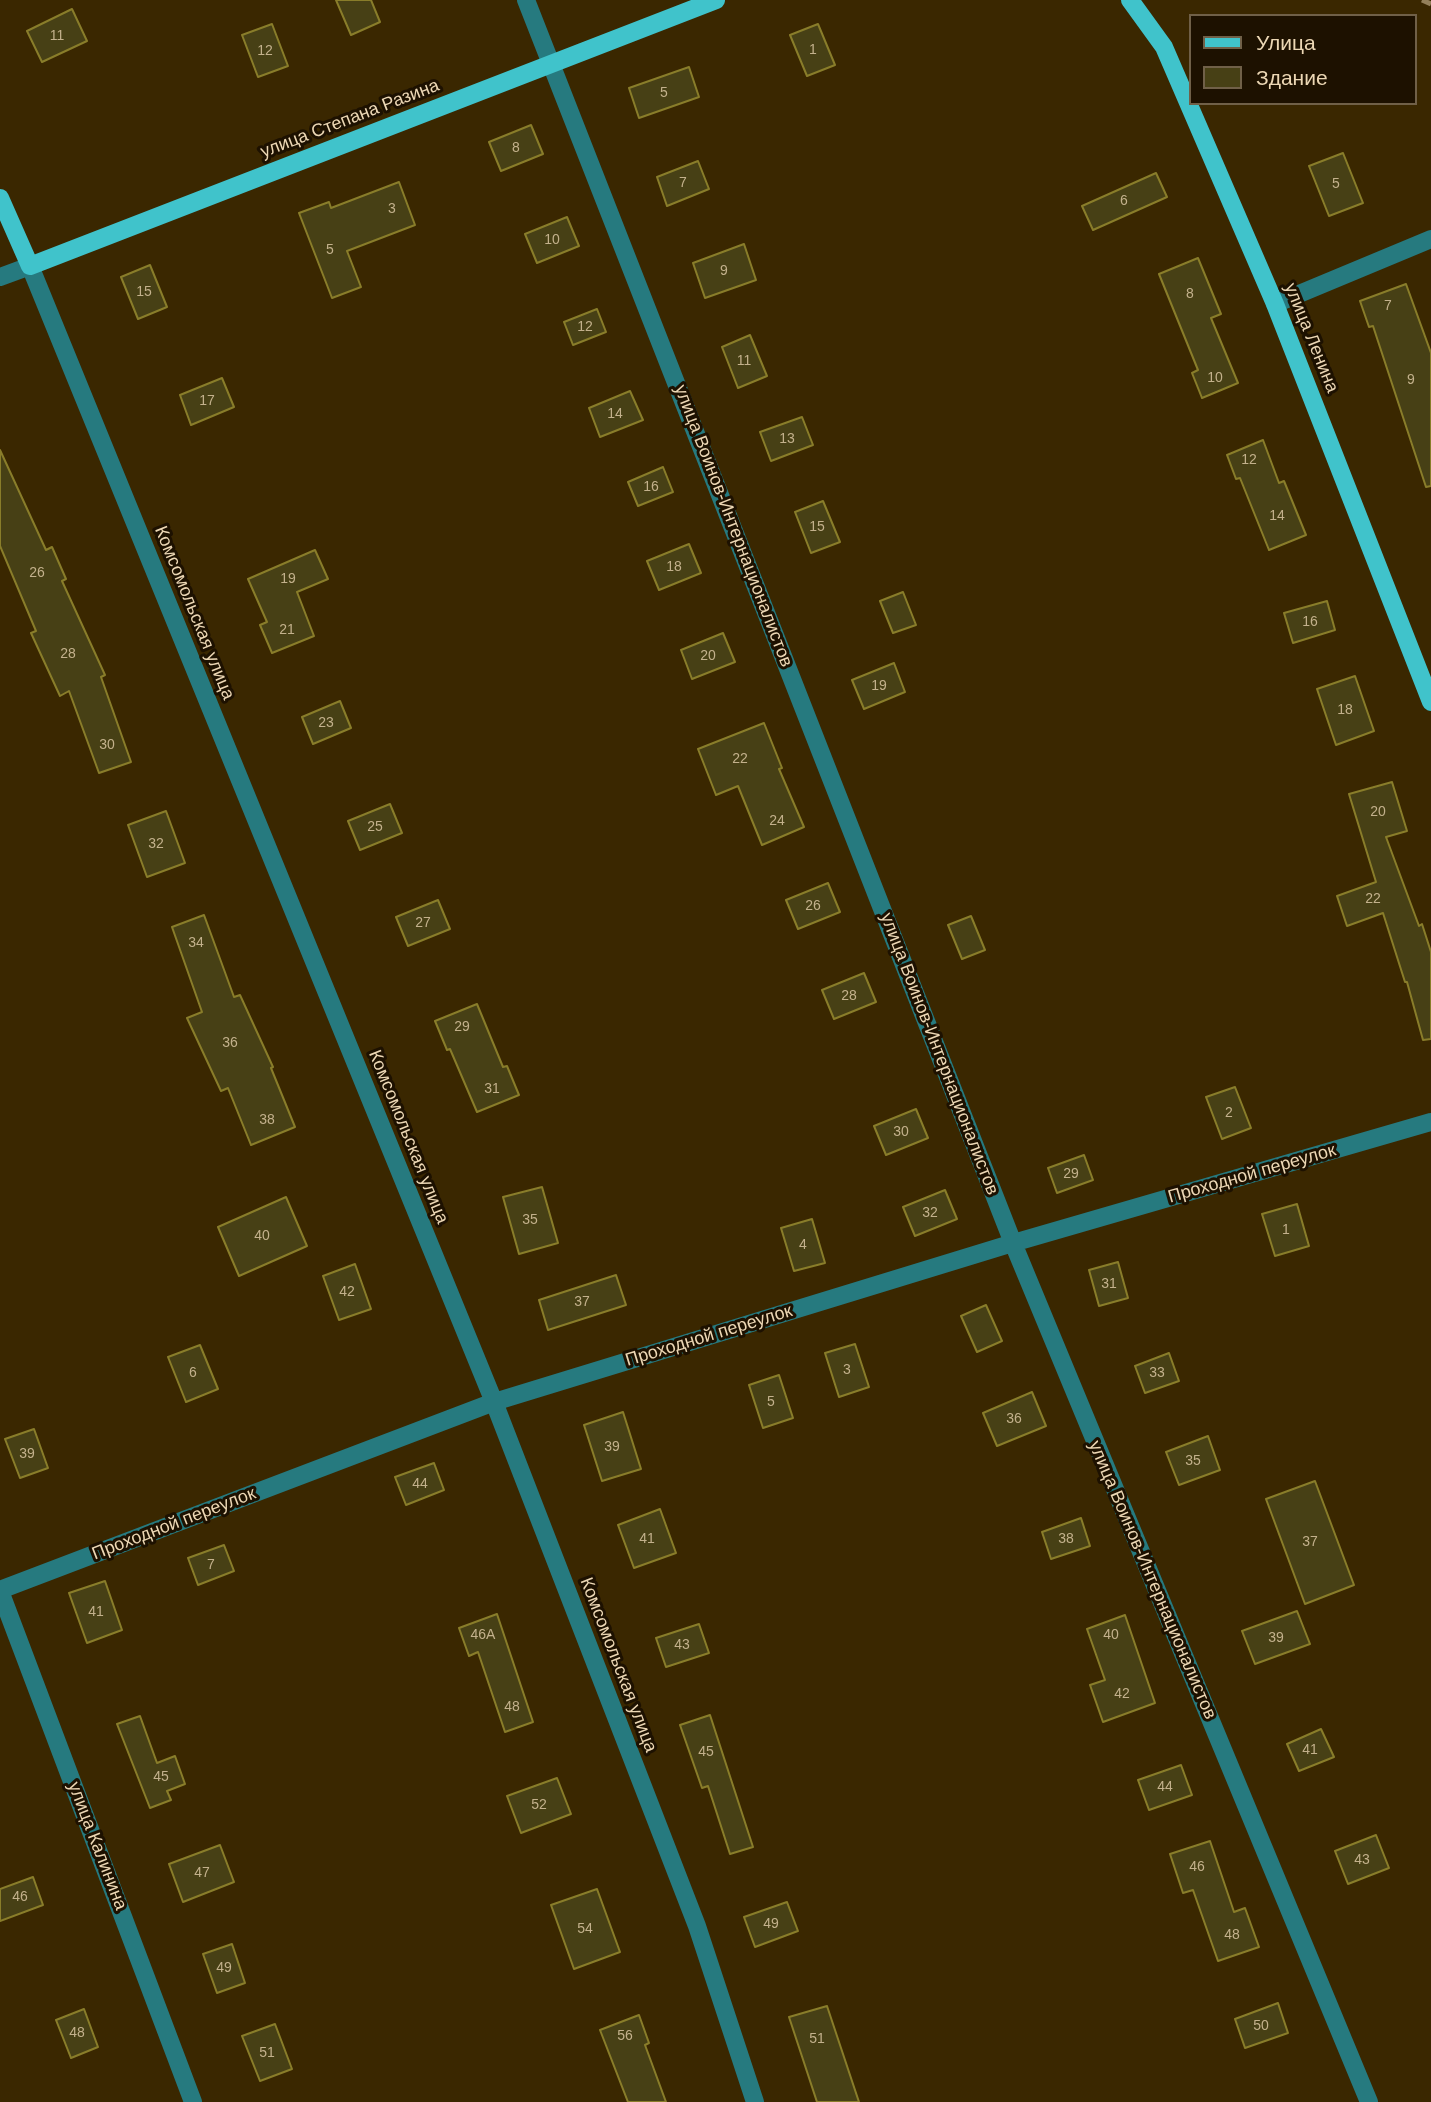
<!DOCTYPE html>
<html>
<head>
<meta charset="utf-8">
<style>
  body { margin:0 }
  #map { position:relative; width:1431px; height:2102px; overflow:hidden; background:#3a2700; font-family:Helvetica,sans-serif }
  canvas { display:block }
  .legend { position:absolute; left:1189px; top:14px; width:228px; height:91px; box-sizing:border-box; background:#1d1100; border:2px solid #706048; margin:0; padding:9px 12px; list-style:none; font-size:21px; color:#ecd7b4 }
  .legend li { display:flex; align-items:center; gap:14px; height:35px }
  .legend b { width:35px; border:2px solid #706048 }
</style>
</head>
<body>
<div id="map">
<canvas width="1431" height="2102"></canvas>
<ul class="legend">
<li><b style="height:9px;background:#40c3cb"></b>Улица</li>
<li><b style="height:19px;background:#474015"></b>Здание</li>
</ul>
</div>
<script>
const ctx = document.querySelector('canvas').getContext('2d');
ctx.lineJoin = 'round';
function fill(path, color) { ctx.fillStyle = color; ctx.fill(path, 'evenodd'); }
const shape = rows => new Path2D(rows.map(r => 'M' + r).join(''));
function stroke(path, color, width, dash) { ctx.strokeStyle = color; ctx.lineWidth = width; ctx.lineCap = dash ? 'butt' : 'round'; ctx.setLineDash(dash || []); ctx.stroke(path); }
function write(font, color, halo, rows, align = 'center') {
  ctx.font = font + ' Helvetica,sans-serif'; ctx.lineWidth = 6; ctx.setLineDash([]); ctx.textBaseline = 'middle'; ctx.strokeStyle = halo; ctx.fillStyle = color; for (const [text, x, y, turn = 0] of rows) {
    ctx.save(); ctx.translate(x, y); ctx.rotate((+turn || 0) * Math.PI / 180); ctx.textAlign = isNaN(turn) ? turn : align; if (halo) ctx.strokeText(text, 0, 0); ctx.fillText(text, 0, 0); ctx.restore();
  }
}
const building = shape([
  [336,0,371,0,380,22,351,35,336,0],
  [72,9,87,41,42,62,27,31,72,9],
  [272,24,288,66,258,77,242,35,272,24],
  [818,24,835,65,807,76,790,35,818,24],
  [689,67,699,97,639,118,629,88,689,67],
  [531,125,543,154,501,171,489,142,531,125],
  [1343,153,1363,203,1329,216,1309,166,1343,153],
  [698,161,709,189,667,206,657,177,698,161],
  [1156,173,1167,197,1093,230,1082,206,1156,173],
  [399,182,415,225,347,251,361,287,332,298,299,213,329,202,331,208,399,182],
  [567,217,579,246,537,263,525,234,567,217],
  [744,244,756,280,705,298,693,263,744,244],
  [1198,258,1221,314,1211,318,1238,383,1202,398,1192,373,1198,370,1159,274,1198,258],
  [150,265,167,307,138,319,121,277,150,265],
  [1406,284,1431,353,1431,486,1426,487,1373,326,1369,327,1360,301,1406,284],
  [597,309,606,332,573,345,564,322,597,309],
  [750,335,767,376,738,388,722,347,750,335],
  [222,378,234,407,191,425,180,395,222,378],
  [630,391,643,420,600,437,589,408,630,391],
  [802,417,813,445,771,461,760,432,802,417],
  [1263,440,1279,483,1284,481,1306,535,1269,550,1240,478,1236,479,1227,455,1263,440],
  [0,450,46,550,52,547,66,579,62,581,105,675,101,677,131,762,99,773,69,691,60,696,31,633,36,631,0,546,0,450],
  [663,467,673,492,638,506,628,482,663,467],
  [823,501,840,542,811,553,795,512,823,501],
  [689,544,701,573,659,590,647,561,689,544],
  [315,550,328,579,297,592,314,636,272,653,260,625,267,622,248,579,315,550],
  [903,592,916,625,893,633,880,601,903,592],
  [1327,601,1335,630,1293,643,1284,613,1327,601],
  [723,633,735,662,692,679,681,650,723,633],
  [894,663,905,692,864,709,852,680,894,663],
  [1355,676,1374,731,1336,745,1317,689,1355,676],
  [340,701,351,728,313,744,302,717,340,701],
  [764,723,782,768,779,769,804,827,762,845,738,786,716,795,698,749,764,723],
  [1392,782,1407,831,1386,837,1419,926,1422,924,1431,952,1431,1039,1423,1040,1407,982,1405,982,1383,913,1347,926,1337,896,1376,882,1349,794,1392,782],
  [390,804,402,833,360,850,348,821,390,804],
  [166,811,185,863,147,877,128,825,166,811],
  [828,883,840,912,798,929,786,900,828,883],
  [438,900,450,929,408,946,396,917,438,900],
  [204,915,234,997,240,995,273,1067,271,1068,295,1127,251,1145,228,1088,221,1091,187,1018,202,1012,172,927,204,915],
  [971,916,985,950,962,959,948,925,971,916],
  [864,973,876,1002,834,1019,822,990,864,973],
  [477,1004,503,1067,507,1066,519,1095,477,1112,450,1049,447,1050,435,1021,477,1004],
  [1235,1087,1251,1128,1222,1139,1206,1097,1235,1087],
  [916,1109,928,1138,886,1155,874,1126,916,1109],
  [1084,1155,1093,1180,1057,1193,1048,1168,1084,1155],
  [542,1187,558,1243,519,1254,503,1197,542,1187],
  [945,1190,957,1219,915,1236,903,1207,945,1190],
  [286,1197,307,1246,239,1276,218,1227,286,1197],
  [1297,1204,1309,1246,1275,1256,1262,1214,1297,1204],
  [812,1219,825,1263,794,1271,781,1228,812,1219],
  [1118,1262,1128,1298,1099,1306,1089,1270,1118,1262],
  [355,1264,371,1309,339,1320,323,1276,355,1264],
  [616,1275,626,1305,548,1330,539,1300,616,1275],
  [986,1305,1002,1341,977,1352,961,1316,986,1305],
  [855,1344,869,1387,839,1397,825,1353,855,1344],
  [200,1345,218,1389,186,1402,168,1357,200,1345],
  [1169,1353,1179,1381,1145,1393,1135,1366,1169,1353],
  [779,1375,793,1418,763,1428,749,1385,779,1375],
  [1032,1392,1046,1426,997,1446,983,1413,1032,1392],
  [623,1412,641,1469,602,1481,584,1425,623,1412],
  [34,1429,48,1468,20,1478,5,1439,34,1429],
  [1208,1436,1220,1470,1179,1485,1166,1452,1208,1436],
  [434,1463,444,1490,406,1505,395,1477,434,1463],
  [1315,1481,1354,1585,1305,1604,1266,1499,1315,1481],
  [660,1509,676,1553,634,1568,618,1525,660,1509],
  [1081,1518,1090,1546,1051,1559,1042,1532,1081,1518],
  [224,1545,234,1571,198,1585,188,1558,224,1545],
  [105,1581,122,1630,87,1643,69,1593,105,1581],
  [1297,1611,1310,1644,1255,1664,1242,1631,1297,1611],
  [497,1614,533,1722,505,1732,478,1652,469,1656,459,1628,497,1614],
  [1125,1615,1155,1703,1103,1722,1090,1685,1105,1680,1087,1629,1125,1615],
  [699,1624,709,1653,666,1667,656,1638,699,1624],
  [710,1715,753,1847,730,1854,708,1786,702,1788,680,1725,710,1715],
  [140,1716,157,1763,175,1756,185,1784,167,1791,171,1800,150,1808,117,1724,140,1716],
  [1321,1729,1334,1757,1299,1771,1287,1744,1321,1729],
  [1181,1765,1192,1795,1149,1810,1138,1780,1181,1765],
  [557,1778,571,1814,521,1833,507,1796,557,1778],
  [1376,1835,1389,1868,1348,1884,1335,1851,1376,1835],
  [1210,1841,1234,1912,1245,1908,1259,1947,1218,1961,1193,1890,1183,1893,1170,1854,1210,1841],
  [220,1845,234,1882,183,1902,169,1864,220,1845],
  [33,1877,43,1905,0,1921,0,1889,33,1877],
  [597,1889,620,1952,574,1969,551,1905,597,1889],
  [787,1902,798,1931,755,1947,744,1917,787,1902],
  [232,1944,245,1983,217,1993,203,1954,232,1944],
  [1278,2003,1288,2033,1245,2048,1235,2019,1278,2003],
  [827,2006,859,2102,817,2102,789,2017,827,2006],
  [84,2009,98,2047,71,2058,56,2020,84,2009],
  [639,2015,649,2043,645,2045,666,2102,628,2102,600,2030,639,2015],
  [275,2024,292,2069,260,2081,242,2036,275,2024]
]);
fill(building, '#474015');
stroke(building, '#897d2a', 2);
stroke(shape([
  [526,0,1013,1243,1369,2102],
  [0,277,30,266,494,1402,697,1926,755,2102],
  [1275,304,1431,239],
  [0,1590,494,1402,1013,1243,1431,1122],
  [0,1591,193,2102]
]), '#267a7f', 18);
stroke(shape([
  [1130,0,1164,47,1275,304,1431,702],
  [0,198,30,266,716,0]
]), '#40c3cb', 18);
stroke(shape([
  [1422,0,1431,4]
]), '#937f5a', 5, [10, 5]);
write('14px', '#c3b18c', null, [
  ["11",57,36],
  ["1",813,50],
  ["12",265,51],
  ["5",664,93],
  ["8",516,148],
  ["7",683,183],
  ["5",1336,184],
  ["6",1124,201],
  ["3",392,209],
  ["10",552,240],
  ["5",330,250],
  ["9",724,271],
  ["15",144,292],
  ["8",1190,294],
  ["7",1388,306],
  ["12",585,327],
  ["11",744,361],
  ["10",1215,378],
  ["9",1411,380],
  ["17",207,401],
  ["14",615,414],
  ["13",787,439],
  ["12",1249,460],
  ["16",651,487],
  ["14",1277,516],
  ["15",817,527],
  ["18",674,567],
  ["26",37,573],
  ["19",288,579],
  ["16",1310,622],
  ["21",287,630],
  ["28",68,654],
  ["20",708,656],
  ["19",879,686],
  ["18",1345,710],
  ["23",326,723],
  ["30",107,745],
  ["22",740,759],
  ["20",1378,812],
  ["24",777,821],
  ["25",375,827],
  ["32",156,844],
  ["22",1373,899],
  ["26",813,906],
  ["27",423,923],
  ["34",196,943],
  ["28",849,996],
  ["29",462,1027],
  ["36",230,1043],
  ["31",492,1089],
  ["2",1229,1113],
  ["38",267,1120],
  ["30",901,1132],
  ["29",1071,1174],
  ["32",930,1213],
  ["35",530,1220],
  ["1",1286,1230],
  ["40",262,1236],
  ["4",803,1245],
  ["31",1109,1284],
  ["42",347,1292],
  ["37",582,1302],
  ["3",847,1370],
  ["6",193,1373],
  ["33",1157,1373],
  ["5",771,1402],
  ["36",1014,1419],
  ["39",612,1447],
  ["39",27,1454],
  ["35",1193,1461],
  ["44",420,1484],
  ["41",647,1539],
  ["38",1066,1539],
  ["37",1310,1542],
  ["7",211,1565],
  ["41",96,1612],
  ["46А",483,1635],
  ["40",1111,1635],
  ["39",1276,1638],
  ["43",682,1645],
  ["42",1122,1694],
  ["48",512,1707],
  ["41",1310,1750],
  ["45",706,1752],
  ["45",161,1777],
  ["44",1165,1787],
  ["52",539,1805],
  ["43",1362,1860],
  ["46",1197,1867],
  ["47",202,1873],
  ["46",20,1897],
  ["49",771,1924],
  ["54",585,1929],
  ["48",1232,1935],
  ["49",224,1968],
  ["50",1261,2026],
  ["48",77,2033],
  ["56",625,2036],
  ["51",817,2039],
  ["51",267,2053]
]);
write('18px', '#ecd7b4', '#1d1100', [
  ["улица Степана Разина",350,119,-21],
  ["улица Ленина",1311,338,68],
  ["улица Воинов-Интернационалистов",733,526,69],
  ["Комсомольская улица",194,613,68],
  ["улица Воинов-Интернационалистов",939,1054,69],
  ["Комсомольская улица",408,1137,68],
  ["Проходной переулок",1252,1174,-16],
  ["Проходной переулок",709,1336,-17],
  ["Проходной переулок",174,1524,-21],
  ["улица Воинов-Интернационалистов",1152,1580,67],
  ["Комсомольская улица",618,1665,69],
  ["улица Калинина",97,1846,69]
]);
</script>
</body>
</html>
